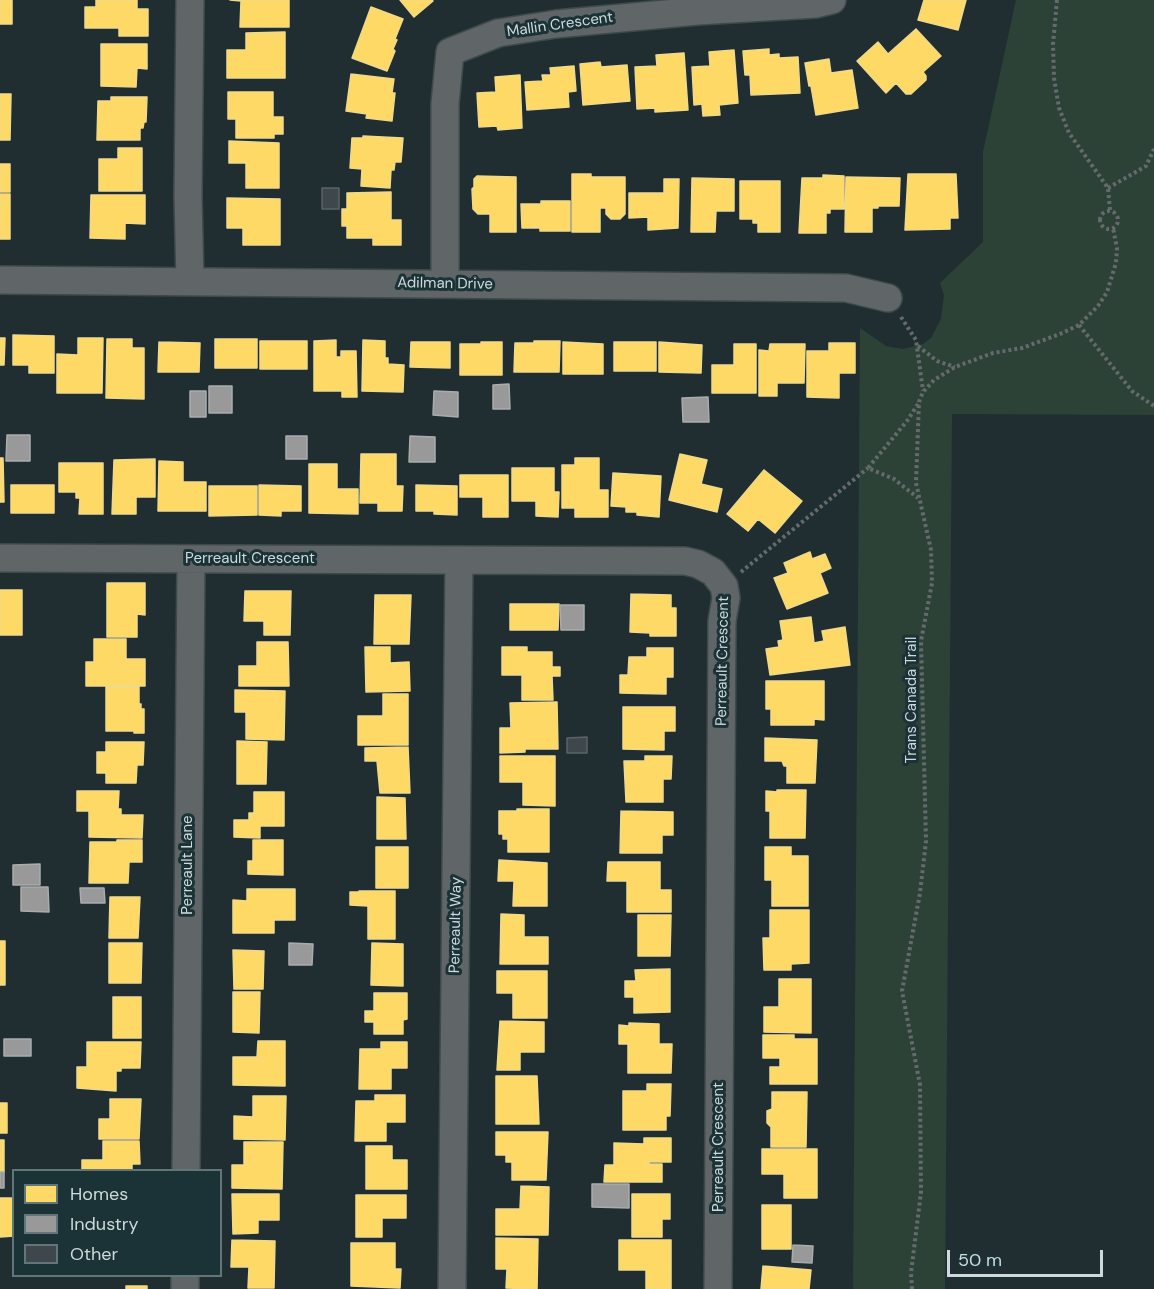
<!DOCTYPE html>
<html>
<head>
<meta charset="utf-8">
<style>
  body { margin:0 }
  #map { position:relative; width:1154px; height:1289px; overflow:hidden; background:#212e31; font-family:"DM Sans",sans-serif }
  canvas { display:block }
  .legend { position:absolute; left:12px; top:1169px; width:210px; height:108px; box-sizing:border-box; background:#1b3237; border:2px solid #627579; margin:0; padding:8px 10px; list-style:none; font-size:18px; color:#cddadd }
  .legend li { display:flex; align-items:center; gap:12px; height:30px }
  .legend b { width:30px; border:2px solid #627579 }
  .scale { position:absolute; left:947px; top:1250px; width:156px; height:27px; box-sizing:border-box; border:3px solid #cddadd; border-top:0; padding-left:8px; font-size:18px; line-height:21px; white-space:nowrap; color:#cddadd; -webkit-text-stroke:4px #1b3237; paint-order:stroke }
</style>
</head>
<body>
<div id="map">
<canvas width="1154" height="1289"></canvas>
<ul class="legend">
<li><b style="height:16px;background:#ffd966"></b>Homes</li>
<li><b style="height:16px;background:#999"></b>Industry</li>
<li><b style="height:16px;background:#3e474b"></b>Other</li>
</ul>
<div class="scale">50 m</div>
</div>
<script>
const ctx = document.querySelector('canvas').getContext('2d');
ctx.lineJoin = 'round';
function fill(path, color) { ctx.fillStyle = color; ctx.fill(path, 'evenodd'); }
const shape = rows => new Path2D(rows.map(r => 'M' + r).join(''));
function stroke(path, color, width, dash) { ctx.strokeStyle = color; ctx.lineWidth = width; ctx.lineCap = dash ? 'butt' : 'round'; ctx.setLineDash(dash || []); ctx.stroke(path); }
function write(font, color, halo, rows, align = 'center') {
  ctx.font = font + ' "DM Sans",sans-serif'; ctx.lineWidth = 6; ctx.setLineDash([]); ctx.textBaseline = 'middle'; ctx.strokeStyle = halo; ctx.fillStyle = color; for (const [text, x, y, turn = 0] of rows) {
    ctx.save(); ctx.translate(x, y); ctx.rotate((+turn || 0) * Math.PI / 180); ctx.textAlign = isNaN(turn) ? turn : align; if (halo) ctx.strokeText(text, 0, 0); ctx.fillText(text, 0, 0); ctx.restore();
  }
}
fill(shape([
  [1016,0,1154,0,1154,415,952,414,945,1289,853,1289,860,328,886,346,903,349,923,344,931,338,941,319,944,295,940,283,983,242,983,152]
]), '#2d4236');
const homes = shape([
  [0,0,12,0,12,24,0,24,0,0],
  [96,0,137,0,137,9,148,9,148,36,119,36,119,28,85,28,85,7,96,7,96,0],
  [230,0,289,0,289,27,240,27,241,1,230,0],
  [400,0,432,0,433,1,414,17,400,0],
  [924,0,966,0,958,30,918,20,924,0],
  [371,7,403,19,395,39,397,40,393,49,395,51,387,71,352,58,371,7],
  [916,29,941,56,923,72,926,76,926,80,911,94,906,94,896,83,886,93,857,61,878,42,888,54,916,29],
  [285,32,285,78,227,78,227,50,246,50,246,33,285,32],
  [101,44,147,44,147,69,137,68,136,87,101,86,101,44],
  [769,49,769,55,779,54,779,58,798,57,800,93,751,95,750,75,745,75,743,51,769,49],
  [734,50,738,103,719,105,720,115,703,116,702,104,694,105,692,67,710,66,709,52,734,50],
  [684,53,688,110,655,112,655,108,637,109,635,67,657,66,656,55,684,53],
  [829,59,831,73,852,70,858,108,816,115,811,86,809,86,805,63,829,59],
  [600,62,601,67,627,65,630,101,583,105,580,64,600,62],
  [574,66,576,91,568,92,569,107,527,110,525,82,543,81,542,75,551,75,550,68,574,66],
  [351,74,394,79,392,93,395,93,392,121,366,118,367,114,346,111,351,74],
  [520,75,522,128,498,130,497,126,479,127,477,93,496,92,495,77,520,75],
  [228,92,273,92,273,117,283,117,283,134,274,134,274,138,236,138,236,119,228,119,228,92],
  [0,94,11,94,10,140,0,140,0,94],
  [111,97,147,97,146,122,144,122,143,128,140,128,140,140,97,140,98,101,111,101,111,97],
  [363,136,403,138,401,162,395,162,394,170,391,170,390,188,361,186,362,169,350,168,352,138,363,138,363,136],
  [229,141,279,143,279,188,246,188,246,163,229,163,229,141],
  [118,148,142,148,142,191,99,191,99,159,118,159,118,148],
  [0,164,10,164,10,192,0,192,0,164],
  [572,174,591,174,591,177,625,177,625,214,620,219,611,219,606,214,606,208,600,208,600,232,572,232,572,174],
  [908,174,956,174,958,218,950,218,950,229,905,230,908,174],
  [823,175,844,176,844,209,830,209,830,213,826,213,826,233,799,233,802,178,823,178,823,175],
  [477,176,516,177,516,232,490,232,490,214,478,214,473,209,472,189,474,187,474,179,477,176],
  [846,177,900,178,899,206,878,206,878,208,872,208,872,232,845,232,846,177],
  [692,178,734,179,734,211,716,211,715,232,691,232,692,178],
  [664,179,679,179,678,228,648,230,648,217,629,218,629,193,664,193,664,179],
  [740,181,780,181,780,232,758,232,758,223,753,223,753,219,740,219,740,181],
  [391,192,391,220,401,220,401,245,373,245,373,238,347,238,347,226,342,226,342,209,347,209,347,193,391,192],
  [0,194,10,194,10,239,0,239,0,194],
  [91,195,145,195,145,224,125,223,125,239,90,238,91,195],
  [227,198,280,199,280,245,243,245,243,228,227,228,227,198],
  [541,201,570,201,570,231,540,231,540,228,522,228,521,204,541,204,541,201],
  [13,335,54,336,54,373,29,373,29,365,13,365,13,335],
  [0,338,5,338,4,365,0,365,0,338],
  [78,338,103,338,102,393,57,393,57,354,78,355,78,338],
  [107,339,132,339,132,348,144,348,144,399,106,398,107,339],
  [215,339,257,339,257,368,215,368,215,339],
  [336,340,336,357,341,357,341,351,356,351,357,397,342,397,342,391,314,391,314,341,336,340],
  [363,340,385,341,385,358,388,358,388,364,404,365,403,392,362,391,363,340],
  [260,341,307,341,307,369,260,369,260,341],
  [534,341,560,341,559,372,514,372,515,343,534,343,534,341],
  [159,342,200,343,199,372,158,372,159,342],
  [411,342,450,342,450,368,410,367,411,342],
  [481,342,502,342,502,375,460,375,460,344,481,344,481,342],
  [563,342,603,344,603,374,563,374,563,342],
  [614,342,656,342,656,371,614,371,614,342],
  [659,342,702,345,701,373,659,372,659,342],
  [829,343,855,343,855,373,839,373,839,398,807,397,807,351,829,351,829,343],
  [734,344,756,344,756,393,712,393,712,365,734,365,734,344],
  [770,344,805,344,804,383,777,383,777,396,759,396,759,350,769,351,770,344],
  [361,454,396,454,396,486,403,486,402,511,378,511,378,503,360,503,361,454],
  [680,454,707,460,701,484,722,489,717,512,669,500,680,454],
  [0,458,3,458,4,502,0,502,0,458],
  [575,458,599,458,599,490,608,490,608,517,575,517,575,508,562,508,562,465,575,465,575,458],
  [155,459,155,497,136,497,136,514,112,514,114,460,155,459],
  [159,461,183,462,183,482,206,482,206,511,158,511,159,461],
  [59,463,103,463,103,514,79,514,80,498,76,498,76,492,59,492,59,463],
  [309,464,337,464,337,489,358,489,358,514,309,513,309,464],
  [512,468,554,468,554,492,559,492,558,517,536,516,536,501,512,501,512,468],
  [764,470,802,501,775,533,758,519,748,531,727,514,764,470],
  [613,473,661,476,659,517,637,515,637,512,626,512,626,507,611,506,613,473],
  [460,475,508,475,508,517,483,517,483,497,460,497,460,475],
  [11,485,54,485,54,513,11,513,11,485],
  [259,485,301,486,301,511,281,511,281,516,259,515,259,485],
  [416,485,457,486,457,515,434,514,434,511,416,511,416,485],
  [209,486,257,486,257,515,209,516,209,486],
  [810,552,812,559,825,554,831,568,820,573,828,593,787,609,774,578,788,573,784,563,810,552],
  [107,583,145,583,145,615,137,614,137,637,107,637,107,583],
  [0,590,22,590,22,635,0,635,0,590],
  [245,591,291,591,290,635,264,635,264,621,244,621,245,591],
  [631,594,671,595,671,608,676,608,676,636,650,636,650,633,630,632,631,594],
  [375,595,411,595,409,644,374,644,375,595],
  [510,604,559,604,558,630,510,630,510,604],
  [811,617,814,643,824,641,822,631,845,627,850,665,770,675,766,649,779,647,778,641,783,640,780,621,811,617],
  [94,639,126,639,126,659,145,659,145,686,86,686,86,662,94,662,94,639],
  [257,642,288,642,289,686,239,686,239,666,257,666,257,642],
  [365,647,390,647,390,663,409,662,410,691,366,692,365,647],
  [502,647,527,647,527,652,552,652,552,667,560,667,560,676,552,676,553,700,522,700,522,675,502,675,502,647],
  [647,648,673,648,673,677,666,677,666,694,620,693,620,675,628,675,629,657,647,657,647,648],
  [766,681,824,681,824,720,814,719,814,725,771,725,771,709,766,709,766,681],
  [106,687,139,687,139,704,141,704,141,709,144,709,144,733,134,733,134,731,106,731,106,687],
  [235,690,285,691,284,740,246,739,246,712,235,712,235,690],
  [383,694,408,694,408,745,358,745,358,716,383,716,383,694],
  [557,702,558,749,525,749,525,752,500,753,500,728,511,728,510,703,557,702],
  [623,707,675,707,675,731,664,731,664,750,623,749,623,707],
  [765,738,817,740,815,783,787,783,787,766,784,766,782,761,765,761,765,738],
  [237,741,267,742,266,784,237,784,237,741],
  [106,742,144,742,143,765,137,765,136,783,106,783,106,773,97,773,97,752,106,752,106,742],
  [408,747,410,793,380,793,377,761,365,761,365,748,408,747],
  [500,756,555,756,555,806,523,805,523,782,500,782,500,756],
  [645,756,672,756,671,779,663,779,663,802,626,802,624,761,645,761,645,756],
  [777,790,806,790,805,838,770,838,770,811,766,811,766,791,777,792,777,790],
  [77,791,119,791,118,809,121,809,121,815,143,815,142,838,89,837,89,811,77,811,77,791],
  [254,792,284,792,284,826,260,826,260,838,234,837,234,820,249,820,249,813,254,813,254,792],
  [377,797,405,798,406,839,377,839,377,797],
  [517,809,549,809,549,852,508,852,508,839,503,839,503,834,499,834,499,811,517,811,517,809],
  [621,811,673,812,673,835,662,835,662,853,620,853,621,811],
  [117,840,142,840,142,862,129,862,128,883,89,883,90,842,117,842,117,840],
  [253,840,283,840,283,875,248,874,248,861,253,861,253,840],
  [376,847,408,847,408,888,376,888,376,847],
  [765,847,791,847,791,856,808,856,808,906,772,906,772,880,765,880,765,847],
  [499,860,547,863,547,906,513,906,514,881,498,881,499,860],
  [608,862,660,862,660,890,671,890,671,912,627,912,627,881,607,881,608,862],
  [247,889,295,889,295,920,274,920,274,933,233,933,233,900,247,901,247,889],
  [359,891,395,891,395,939,368,939,368,906,350,905,350,892,359,892,359,891],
  [110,897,140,897,138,938,109,938,110,897],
  [770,910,809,910,809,963,791,964,791,970,764,970,763,938,770,938,770,910],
  [501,914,524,915,524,937,548,937,548,964,500,964,501,914],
  [638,915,671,915,670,956,638,956,638,915],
  [0,941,5,941,5,985,0,985,0,941],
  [109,943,142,943,141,983,109,983,109,943],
  [372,943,403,944,403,986,371,985,372,943],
  [233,950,264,951,263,989,234,989,233,950],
  [670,969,670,1012,634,1013,634,997,625,997,625,981,636,981,635,970,670,969],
  [497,971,547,971,547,1018,513,1018,513,993,497,993,497,971],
  [779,979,811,979,811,1033,764,1032,764,1007,779,1007,779,979],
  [233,992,260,992,259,1033,233,1032,233,992],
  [374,993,407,993,407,1019,403,1020,403,1034,374,1034,374,1022,365,1022,365,1011,374,1011,374,993],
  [113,997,141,997,141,1038,113,1038,113,997],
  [500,1021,544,1022,544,1052,520,1052,520,1070,497,1070,500,1021],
  [629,1023,659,1024,659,1044,672,1044,671,1073,628,1073,628,1044,619,1044,619,1025,629,1026,629,1023],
  [763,1035,794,1035,794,1039,817,1039,817,1084,770,1084,770,1067,780,1067,780,1058,763,1058,763,1035],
  [258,1041,285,1041,285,1086,233,1085,233,1057,257,1057,258,1041],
  [87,1042,141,1042,140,1068,121,1068,121,1071,116,1071,116,1091,77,1088,77,1067,87,1067,87,1042],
  [381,1042,407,1042,407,1068,391,1068,391,1089,359,1089,360,1049,381,1049,381,1042],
  [496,1076,537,1076,539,1124,496,1124,496,1076],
  [647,1084,671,1084,670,1116,666,1116,666,1130,623,1130,623,1091,647,1091,647,1084],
  [772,1092,807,1092,806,1147,771,1147,771,1127,767,1123,767,1111,772,1109,772,1092],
  [375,1095,405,1095,405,1122,386,1122,386,1141,355,1141,356,1101,375,1101,375,1095],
  [253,1096,286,1096,285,1140,234,1139,234,1116,253,1117,253,1096],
  [110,1099,141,1099,139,1139,99,1139,99,1119,110,1119,110,1099],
  [0,1103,7,1103,7,1133,0,1133,0,1103],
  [496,1132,548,1132,546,1180,512,1180,512,1162,506,1162,506,1155,496,1155,496,1132],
  [644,1138,671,1138,671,1162,649,1162,649,1164,662,1164,662,1182,604,1182,605,1165,614,1165,614,1143,644,1144,644,1138],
  [0,1140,4,1140,4,1172,0,1172,0,1140],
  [103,1141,139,1141,140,1164,132,1164,132,1170,82,1170,82,1160,103,1160,103,1141],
  [244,1142,283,1142,282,1189,232,1188,232,1165,244,1165,244,1142],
  [366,1146,392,1146,392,1160,407,1160,407,1189,366,1189,366,1146],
  [762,1149,817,1149,817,1198,784,1198,784,1174,762,1174,762,1149],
  [521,1186,549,1187,548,1235,496,1235,496,1209,520,1209,521,1186],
  [232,1194,279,1194,279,1220,258,1220,258,1233,233,1234,232,1194],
  [632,1194,670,1194,670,1219,662,1219,662,1237,632,1237,632,1194],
  [356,1195,406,1195,406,1218,382,1218,382,1237,356,1237,356,1195],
  [0,1198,14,1198,14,1236,0,1237,0,1198],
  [762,1205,791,1205,791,1249,762,1249,762,1205],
  [496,1238,538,1239,537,1289,506,1288,507,1269,496,1269,496,1238],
  [232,1240,275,1241,274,1288,248,1288,249,1267,231,1267,232,1240],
  [619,1240,671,1240,671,1289,646,1289,646,1270,619,1270,619,1240],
  [351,1243,395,1243,395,1269,401,1269,400,1288,351,1286,351,1243],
  [763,1266,811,1270,809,1289,761,1289,763,1266],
  [126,1286,147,1286,147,1289,126,1289,126,1286]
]);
fill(homes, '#ffd966');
stroke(homes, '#f0d98a', 1.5);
const industry = shape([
  [509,384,510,409,493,409,493,385,509,384],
  [209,386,232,386,232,413,209,413,209,386],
  [190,391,206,391,206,417,190,417,190,391],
  [434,391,458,392,458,417,433,415,434,391],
  [708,397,709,422,683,422,682,398,708,397],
  [7,435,30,435,30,461,6,461,7,435],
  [286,436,307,436,307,459,286,459,286,436],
  [410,436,435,437,435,462,409,462,410,436],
  [560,605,584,605,584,630,561,630,560,605],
  [40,864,40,885,13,885,13,865,40,864],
  [21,887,48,887,49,912,21,911,21,887],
  [80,888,104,888,105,903,81,903,80,888],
  [289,943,313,944,312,965,289,965,289,943],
  [4,1039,31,1039,31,1056,4,1056,4,1039],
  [0,1172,4,1172,4,1188,0,1188,0,1172],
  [592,1184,629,1184,629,1208,592,1207,592,1184],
  [793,1245,813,1246,812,1263,792,1262,793,1245]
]);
fill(industry, '#999');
stroke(industry, '#a9acad', 1.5);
const building = shape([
  [322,188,339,188,339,209,322,209,322,188],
  [587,737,587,753,567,753,567,738,587,737]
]);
fill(building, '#3e474b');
stroke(building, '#5a6367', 1.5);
const minor = shape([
  [0,280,846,288,888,298],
  [190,281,188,196,190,0],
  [445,284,445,104,450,52,498,33,556,24,698,11,816,4,832,0],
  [0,558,685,561,698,564,713,572,724,586,726,598,722,621,718,1289],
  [186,1170,191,559],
  [185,1289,185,1276],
  [452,1289,459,560]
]);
stroke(minor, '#3e494b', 30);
stroke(shape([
  [1057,0,1053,44,1054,78,1059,108,1069,133,1108,188,1110,210],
  [1108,188,1146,166,1154,149],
  '1100 220a9 9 0 1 1 18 0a9 9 0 1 1-18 0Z',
  [901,317,916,340,923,391],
  [1079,325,1132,391,1154,406],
  [918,346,937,361,955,367],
  [918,404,907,421,868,468,894,479,918,498],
  [741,572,868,468],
  [912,1289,911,1273,921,1192,920,1085,902,991,920,893,926,841,921,641,932,583,931,550,916,483,919,402,923,392,934,380,955,367,993,353,1022,348,1060,334,1079,325,1098,306,1107,292,1116,263,1117,248,1113,228]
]), '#656b6c', 4, [3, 3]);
stroke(minor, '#606567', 27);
write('15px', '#cddadd', '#1b3237', [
  ["Mallin Crescent",560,25,-8],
  ["Adilman Drive",445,284,1],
  ["Perreault Crescent",250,559],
  ["Perreault Crescent",723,661,-89],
  ["Trans Canada Trail",912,700,-90],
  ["Perreault Lane",188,865,-90],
  ["Perreault Way",456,925,-89],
  ["Perreault Crescent",719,1147,-90]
]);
</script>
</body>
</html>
